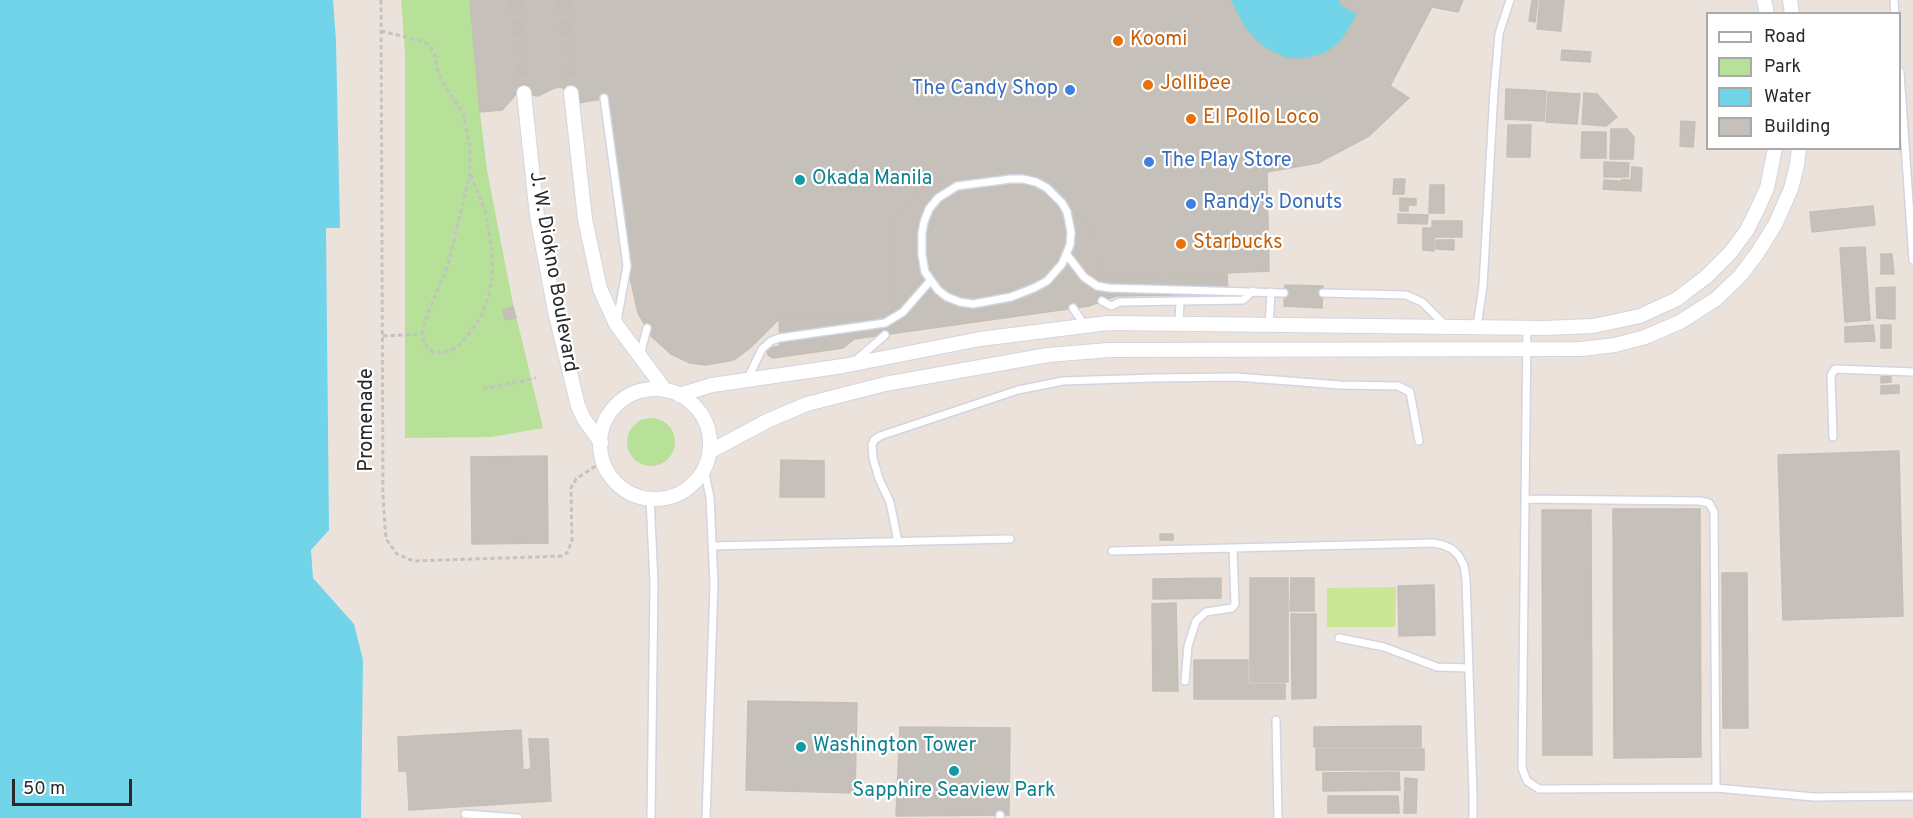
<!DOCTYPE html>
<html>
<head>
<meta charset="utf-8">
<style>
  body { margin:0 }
  #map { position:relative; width:1913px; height:818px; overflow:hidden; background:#ebe3db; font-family:Overpass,sans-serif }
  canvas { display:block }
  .legend { position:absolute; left:1706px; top:12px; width:195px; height:138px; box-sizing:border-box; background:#fff; border:2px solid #a9a9a9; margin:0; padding:8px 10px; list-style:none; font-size:18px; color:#292929 }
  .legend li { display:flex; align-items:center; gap:12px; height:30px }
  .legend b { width:30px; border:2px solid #a9a9a9 }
  .scale { position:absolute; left:12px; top:779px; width:120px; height:27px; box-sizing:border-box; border:3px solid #292929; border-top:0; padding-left:8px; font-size:18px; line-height:21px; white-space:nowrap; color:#292929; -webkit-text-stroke:4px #fff; paint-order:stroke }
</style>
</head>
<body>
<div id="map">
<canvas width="1913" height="818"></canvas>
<ul class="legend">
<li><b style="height:8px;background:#fff"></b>Road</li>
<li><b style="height:16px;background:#b7e099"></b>Park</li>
<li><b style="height:16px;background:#72d4e9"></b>Water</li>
<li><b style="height:16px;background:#c6c0bb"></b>Building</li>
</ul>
<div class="scale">50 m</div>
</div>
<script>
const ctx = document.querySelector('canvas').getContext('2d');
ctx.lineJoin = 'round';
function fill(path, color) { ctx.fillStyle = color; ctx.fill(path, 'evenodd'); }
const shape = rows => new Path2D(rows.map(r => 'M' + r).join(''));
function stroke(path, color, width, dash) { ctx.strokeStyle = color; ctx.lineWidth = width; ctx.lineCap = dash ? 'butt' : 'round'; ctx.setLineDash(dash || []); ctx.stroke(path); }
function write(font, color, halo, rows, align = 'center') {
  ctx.font = font + ' Overpass,sans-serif'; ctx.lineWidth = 4.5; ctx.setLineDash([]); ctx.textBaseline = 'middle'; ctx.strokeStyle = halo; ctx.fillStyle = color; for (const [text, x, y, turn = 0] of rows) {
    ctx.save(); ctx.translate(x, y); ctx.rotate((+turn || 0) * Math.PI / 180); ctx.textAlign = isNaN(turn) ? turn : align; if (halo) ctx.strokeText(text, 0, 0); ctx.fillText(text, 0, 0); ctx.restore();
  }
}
fill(shape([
  [401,0,470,0,480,112,487,170,512,299,543,428,491,437,405,438,405,52],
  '627 442a24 24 0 1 1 48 0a24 24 0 1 1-48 0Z'
]), '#b7e099');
fill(shape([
  [1396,587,1395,627,1327,627,1327,588]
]), '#cbe795');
fill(shape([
  [0,0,333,0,336,40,340,228,326,228,329,530,311,550,313,578,354,624,363,660,361,818,0,818],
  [1230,0,1340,0,1342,5,1358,14,1341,42,1324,54,1303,59,1287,59,1270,51,1257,42,1244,27]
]), '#72d4e9');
const building = shape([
  [470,0,1230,0,1244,27,1257,42,1270,51,1287,59,1303,59,1324,54,1341,42,1358,14,1342,5,1340,0,1463,0,1458,12,1432,7,1390,86,1409,98,1369,136,1318,163,1267,172,1269,271,1098,279,1095,235,1080,215,1035,177,927,183,893,217,894,312,779,319,750,348,734,360,706,365,690,363,671,354,652,337,638,313,631,282,607,98,579,103,570,92,561,87,554,88,538,96,530,95,519,91,502,110,480,112,470,0],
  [1532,0,1538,0,1535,22,1529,21,1532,0],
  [1540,0,1564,0,1561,31,1537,29,1540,0],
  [1562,50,1591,52,1590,62,1561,60,1562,50],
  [1506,89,1546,91,1544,121,1505,119,1506,89],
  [1548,92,1580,94,1577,124,1546,122,1548,92],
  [1584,93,1597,94,1617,117,1606,126,1582,124,1584,93],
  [1681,121,1695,122,1693,147,1680,146,1681,121],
  [1508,125,1531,125,1530,157,1507,157,1508,125],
  [1611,129,1627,129,1634,137,1633,159,1610,159,1611,129],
  [1582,132,1606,132,1606,158,1581,158,1582,132],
  [1604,162,1629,163,1628,177,1604,177,1604,162],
  [1632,167,1642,168,1641,191,1620,190,1621,180,1631,180,1632,167],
  [1035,177,1080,215,1095,235,1098,279,1227,273,1228,294,1116,296,1089,306,854,339,843,348,773,358,768,355,767,350,770,348,780,346,779,319,894,312,893,217,927,183,1035,177],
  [1394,179,1405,179,1404,194,1393,194,1394,179],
  [1604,180,1619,181,1619,190,1603,189,1604,180],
  [1430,185,1444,185,1444,213,1429,213,1430,185],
  [1400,198,1416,199,1416,205,1408,205,1408,211,1400,211,1400,198],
  [1873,206,1875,225,1812,232,1810,212,1873,206],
  [1398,214,1428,215,1427,224,1398,223,1398,214],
  [1432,221,1462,221,1462,237,1434,237,1434,251,1423,250,1423,228,1432,228,1432,221],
  [1436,240,1454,240,1454,250,1436,249,1436,240],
  [1865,247,1870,320,1845,322,1840,248,1865,247],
  [1881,254,1892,254,1894,274,1881,274,1881,254],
  [1285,285,1323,286,1322,308,1284,306,1285,285],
  [1895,287,1895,319,1877,318,1876,288,1895,287],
  [513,307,516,318,505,320,503,310,513,307],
  [1873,325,1875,341,1845,342,1845,327,1873,325],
  [1881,325,1891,325,1891,348,1881,348,1881,325],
  [1891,376,1891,382,1881,383,1881,377,1891,376],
  [1899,385,1899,393,1881,394,1881,386,1899,385],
  [1899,451,1903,616,1783,620,1778,455,1899,451],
  [547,456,548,543,472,544,471,457,547,456],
  [781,460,824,461,824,497,780,497,781,460],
  [1613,509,1700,509,1701,757,1614,758,1613,509],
  [1542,510,1591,510,1592,755,1543,755,1542,510],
  [1160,534,1173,534,1173,540,1160,540,1160,534],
  [1722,573,1747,573,1748,728,1723,728,1722,573],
  [1221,578,1221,598,1153,599,1153,579,1221,578],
  [1250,578,1288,578,1288,682,1250,682,1250,578],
  [1291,578,1314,578,1314,611,1290,611,1291,578],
  [1434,585,1435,635,1399,636,1398,586,1434,585],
  [1176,603,1178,691,1153,691,1152,604,1176,603],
  [1291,614,1316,614,1316,698,1292,699,1291,614],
  [1194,660,1248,660,1248,684,1285,684,1285,699,1194,699,1194,660],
  [748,701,857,703,855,793,746,790,748,701],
  [1421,726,1421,747,1314,747,1314,727,1421,726],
  [900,727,1010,728,1009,815,896,816,900,727],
  [521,730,523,770,531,769,529,739,548,739,551,801,409,810,407,771,399,771,398,737,521,730],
  [1316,749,1424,749,1424,770,1316,770,1316,749],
  [1399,772,1400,790,1323,791,1323,773,1399,772],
  [1405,778,1417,779,1416,813,1404,813,1405,778],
  [1328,796,1398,796,1399,813,1328,813,1328,796]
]);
fill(building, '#c6c0bb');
stroke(building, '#c6beb5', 1.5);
stroke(shape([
  [516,0,524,93],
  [563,0,571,93]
]), '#c4beb7', 14, [14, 7]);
const service = shape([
  [1894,0,1895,14],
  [1900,72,1913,260],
  [604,98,627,266,617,321],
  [1011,179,1023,179,1036,182,1047,188,1062,203,1067,212,1071,232,1070,245,1062,264,1047,281,1034,288,1011,297,973,304,960,302,947,297,938,290,925,272,922,255,922,233,924,222,929,209,938,198,957,186,1011,179],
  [1067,255,1084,277,1097,286,1109,288,1284,293],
  [1323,293,1406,295,1422,302,1446,326],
  [1102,301,1111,306,1120,302,1243,300,1253,291],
  [1073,308,1085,326],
  [1179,325,1180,301],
  [1269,326,1271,292],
  [1477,327,1483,286,1494,91,1499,34,1510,0],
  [1527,328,1522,768,1527,781,1539,789,1716,788,1814,797,1913,796],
  [640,355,647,328],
  [855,361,885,335],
  [747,380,762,349,771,341,779,338,885,323,903,312,930,281],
  [1833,437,1831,375,1835,369,1913,372],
  [704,468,710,498,714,584,706,818],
  [650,498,654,583,651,818],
  [1525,499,1700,501,1709,503,1714,512,1716,788],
  [898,542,890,502,879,479,873,458,872,445,874,440,880,436,1018,390,1063,381,1154,378,1237,377,1340,385,1398,386,1410,392,1419,441],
  [712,546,1010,539],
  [1112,551,1433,543,1443,545,1452,549,1459,556,1464,566,1466,579,1473,795,1473,818],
  [1339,638,1384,647,1437,667,1468,668],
  [1185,681,1188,646,1196,621,1206,612,1232,608,1235,604,1233,548],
  [1276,720,1278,818],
  [465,814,518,818],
  [1000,818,1000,815]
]);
const minor = shape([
  [1764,0,1767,14],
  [1790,0,1792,14],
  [524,93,537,216,555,311,578,406,584,419,601,443],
  [571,93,585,219,600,289,616,324,665,390],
  '600 444a55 55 0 1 1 110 0a55 55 0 1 1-110 0Z',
  [679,395,712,385,843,366,980,339,1108,323,1544,328,1593,326,1640,316,1677,299,1707,276,1731,252,1747,230,1757,210,1767,188,1775,148],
  [709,452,769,420,807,404,885,384,1048,355,1109,350,1581,349,1615,345,1645,337,1680,322,1716,299,1740,276,1756,255,1775,225,1791,189,1797,165,1799,148]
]);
stroke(service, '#d1d5e1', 10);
stroke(minor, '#d1d5e1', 16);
stroke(shape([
  [381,0,383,498,386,539,397,554,413,561,562,556,567,553,572,541,571,488,576,479,603,461],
  [381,31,422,41,429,45,434,52,437,70,447,89,463,113,470,147,470,173,448,265,426,318,422,334,425,345,433,352,444,353,457,347,469,334,482,315,489,295,493,268,491,244,486,214,470,173],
  [383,336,422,334],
  [483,389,536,378]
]), '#c3c3c3', 3, [4.5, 3]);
stroke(service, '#fff', 7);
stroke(minor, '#fff', 14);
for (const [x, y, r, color] of [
  [1118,41,6,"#e8710a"],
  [1148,85,6,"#e8710a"],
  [1070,90,6,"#3f7fe0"],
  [1191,119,6,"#e8710a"],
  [1149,162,6,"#3f7fe0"],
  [800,180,6,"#0f9aa8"],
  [1191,204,6,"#3f7fe0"],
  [1181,244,6,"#e8710a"],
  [801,747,6,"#0f9aa8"],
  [954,771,6,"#0f9aa8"]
]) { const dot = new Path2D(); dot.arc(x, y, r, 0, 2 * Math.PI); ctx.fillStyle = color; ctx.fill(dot); stroke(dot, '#fff', 2); }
write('20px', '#c56008', '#fff', [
  ["Koomi",1130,41],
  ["Jollibee",1160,85],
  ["El Pollo Loco",1203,119],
  ["Starbucks",1193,244]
], 'left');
write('20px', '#366cbe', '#fff', [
  ["The Candy Shop",1058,90,"right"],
  ["The Play Store",1161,162],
  ["Randy's Donuts",1203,204]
], 'left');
write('20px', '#0d838f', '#fff', [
  ["Okada Manila",812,180],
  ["Washington Tower",813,747],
  ["Sapphire Seaview Park",954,792,"center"]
], 'left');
write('20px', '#292929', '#fff', [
  ["J. W. Diokno Boulevard",552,272,80],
  ["Promenade",368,420,-90]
]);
</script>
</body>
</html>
